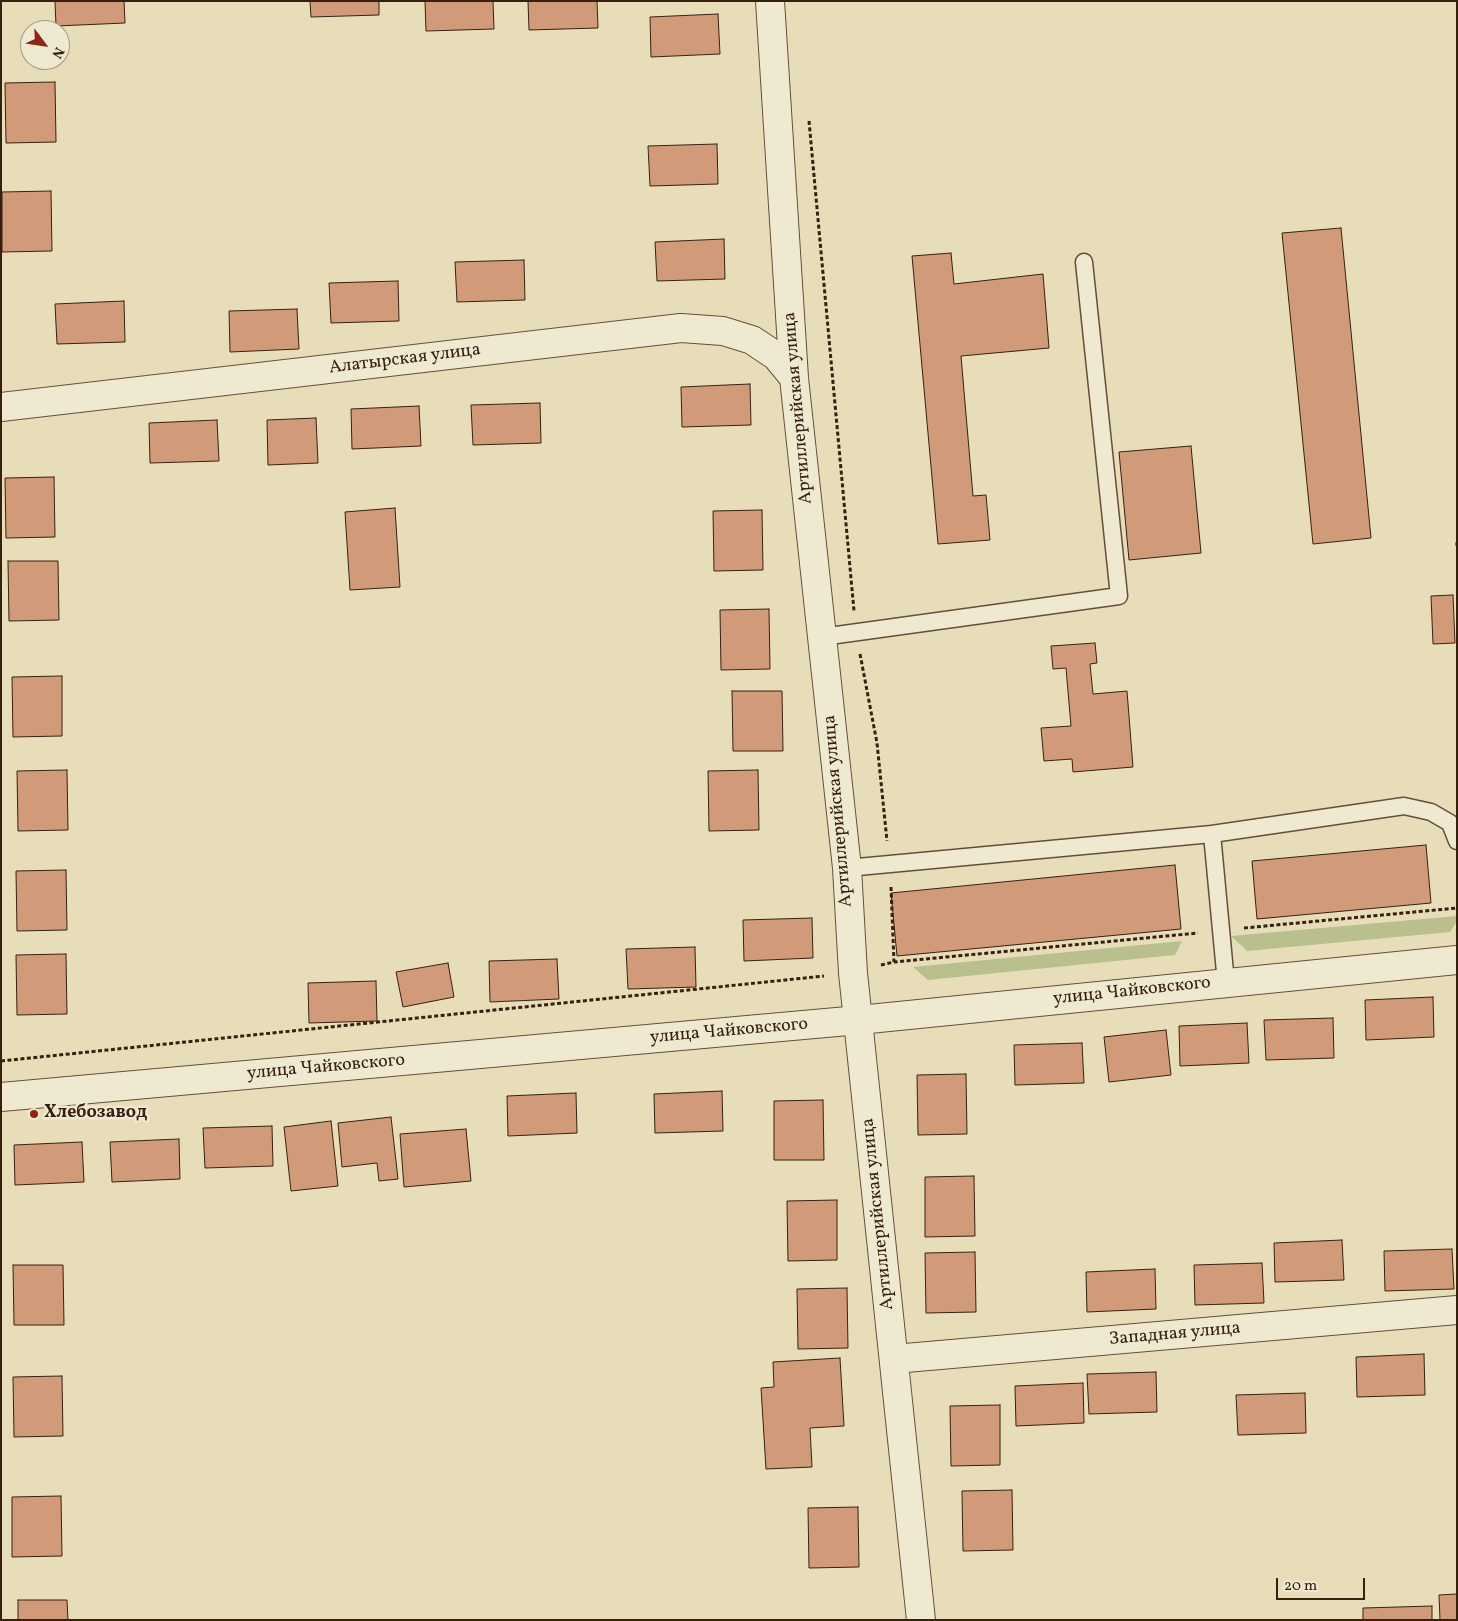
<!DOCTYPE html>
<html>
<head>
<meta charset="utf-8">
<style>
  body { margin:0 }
  #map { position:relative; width:1458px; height:1621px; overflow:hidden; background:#e8ddb9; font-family:Vollkorn,serif }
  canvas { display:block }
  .frame { position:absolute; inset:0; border:2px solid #382011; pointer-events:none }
  .north { position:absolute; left:20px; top:20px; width:50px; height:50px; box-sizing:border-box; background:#f0e9d2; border:1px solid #a69985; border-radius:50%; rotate:121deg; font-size:14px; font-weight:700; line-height:20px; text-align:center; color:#382011 }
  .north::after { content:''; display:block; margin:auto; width:18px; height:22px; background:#8f2418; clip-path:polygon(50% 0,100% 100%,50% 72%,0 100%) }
  .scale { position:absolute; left:1276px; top:1578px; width:89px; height:22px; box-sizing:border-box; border:2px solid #382011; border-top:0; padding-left:6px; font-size:15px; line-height:18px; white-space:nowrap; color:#382011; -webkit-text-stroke:4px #f0e9d2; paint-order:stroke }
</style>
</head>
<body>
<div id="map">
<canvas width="1458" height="1621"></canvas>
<div class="frame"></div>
<div class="north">N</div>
<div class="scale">20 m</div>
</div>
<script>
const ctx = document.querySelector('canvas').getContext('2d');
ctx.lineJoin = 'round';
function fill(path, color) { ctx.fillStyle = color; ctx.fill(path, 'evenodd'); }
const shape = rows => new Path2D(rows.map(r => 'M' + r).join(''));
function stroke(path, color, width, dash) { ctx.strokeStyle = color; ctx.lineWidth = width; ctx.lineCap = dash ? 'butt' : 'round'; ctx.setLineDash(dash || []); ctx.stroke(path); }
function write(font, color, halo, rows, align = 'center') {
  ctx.font = font + ' Vollkorn,serif'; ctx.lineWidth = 5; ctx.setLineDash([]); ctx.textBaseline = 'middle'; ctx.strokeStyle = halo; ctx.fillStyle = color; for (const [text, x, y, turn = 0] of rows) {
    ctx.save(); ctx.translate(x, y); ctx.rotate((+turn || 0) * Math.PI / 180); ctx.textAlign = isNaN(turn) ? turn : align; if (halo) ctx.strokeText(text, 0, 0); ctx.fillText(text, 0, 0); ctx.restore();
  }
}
fill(shape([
  [1457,916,1457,921,1450,932,1247,951,1231,936],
  [1182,941,1175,955,928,980,913,967]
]), '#b9c08d');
const building = shape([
  [55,1,124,1,125,23,56,26,55,1],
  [310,1,379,1,379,15,311,17,310,1],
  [425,1,493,1,494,29,426,31,425,1],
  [528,1,597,1,598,28,529,30,528,1],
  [718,14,720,54,651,57,650,17,718,14],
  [55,82,56,142,6,143,5,83,55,82],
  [717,144,718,184,650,186,648,146,717,144],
  [51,191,52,251,2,252,2,192,51,191],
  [1341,228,1371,538,1313,544,1282,233,1341,228],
  [724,239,725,279,657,281,655,242,724,239],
  [951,253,954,284,1043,274,1049,348,961,356,973,496,986,495,990,540,938,544,912,256,951,253],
  [524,260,525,300,457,302,455,262,524,260],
  [398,281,399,321,331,323,329,283,398,281],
  [124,301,125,342,57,344,55,304,124,301],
  [297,309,299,349,230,352,229,311,297,309],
  [750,384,751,425,682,427,681,387,750,384],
  [540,403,541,443,473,445,471,405,540,403],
  [419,406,421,446,352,449,351,409,419,406],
  [316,418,318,463,268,465,267,420,316,418],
  [217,420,219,461,150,463,149,423,217,420],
  [1191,446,1201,553,1129,560,1119,452,1191,446],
  [54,477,55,537,6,538,5,478,54,477],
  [395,508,400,587,350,590,345,512,395,508],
  [762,510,763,570,714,571,713,511,762,510],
  [8,561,58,561,59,620,9,621,8,561],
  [1453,595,1455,643,1433,644,1431,596,1453,595],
  [769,609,770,669,721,670,720,610,769,609],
  [1095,643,1097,663,1090,664,1093,694,1127,691,1133,767,1073,772,1072,759,1044,761,1041,728,1071,726,1066,668,1053,669,1051,646,1095,643],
  [62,676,62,736,13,737,12,677,62,676],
  [732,691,782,691,783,751,733,751,732,691],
  [67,770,68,830,18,831,17,771,67,770],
  [758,770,759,830,709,831,708,771,758,770],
  [1426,845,1431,903,1257,919,1252,861,1426,845],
  [1175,865,1181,929,897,956,891,893,1175,865],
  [66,870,67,930,17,931,16,871,66,870],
  [812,918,813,958,744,961,743,920,812,918],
  [695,947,696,987,628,989,626,949,695,947],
  [66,954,67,1014,17,1015,16,955,66,954],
  [557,959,559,999,490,1002,489,961,557,959],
  [448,963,454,997,403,1007,396,972,448,963],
  [376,981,377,1021,309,1023,308,983,376,981],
  [1433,997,1434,1037,1366,1040,1365,1000,1433,997],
  [1333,1018,1334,1058,1266,1060,1264,1020,1333,1018],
  [1247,1023,1249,1063,1180,1066,1179,1026,1247,1023],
  [1166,1030,1171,1075,1109,1082,1104,1037,1166,1030],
  [1082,1043,1084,1083,1015,1085,1014,1045,1082,1043],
  [966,1074,967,1134,918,1135,917,1075,966,1074],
  [722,1091,723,1131,655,1133,654,1094,722,1091],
  [576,1093,577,1133,508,1136,507,1096,576,1093],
  [823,1100,824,1160,774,1160,774,1101,823,1100],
  [391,1117,398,1179,379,1181,377,1163,342,1167,338,1123,391,1117],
  [331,1121,338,1186,291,1191,284,1127,331,1121],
  [272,1126,273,1166,205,1168,203,1128,272,1126],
  [466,1129,471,1181,404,1187,400,1134,466,1129],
  [179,1139,180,1179,112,1182,110,1142,179,1139],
  [82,1142,84,1182,15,1185,14,1145,82,1142],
  [974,1176,975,1236,925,1237,925,1177,974,1176],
  [837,1200,837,1260,788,1261,787,1201,837,1200],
  [1342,1240,1344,1280,1275,1282,1274,1243,1342,1240],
  [1452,1249,1454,1289,1385,1291,1384,1251,1452,1249],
  [975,1252,976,1312,926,1313,925,1253,975,1252],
  [1262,1263,1264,1303,1195,1305,1194,1265,1262,1263],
  [13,1265,63,1265,64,1325,14,1325,13,1265],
  [1155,1269,1156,1309,1087,1312,1086,1272,1155,1269],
  [847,1288,848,1348,798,1349,797,1289,847,1288],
  [1424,1354,1425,1395,1357,1397,1356,1357,1424,1354],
  [840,1358,844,1426,810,1428,812,1467,766,1469,761,1388,774,1387,773,1362,840,1358],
  [1156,1372,1157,1412,1089,1414,1087,1374,1156,1372],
  [62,1376,63,1436,14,1437,13,1377,62,1376],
  [1083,1383,1084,1423,1016,1426,1015,1386,1083,1383],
  [1305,1393,1306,1433,1238,1435,1236,1395,1305,1393],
  [1000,1405,1000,1465,951,1466,950,1406,1000,1405],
  [1012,1490,1013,1550,963,1551,962,1491,1012,1490],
  [61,1496,62,1556,12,1557,12,1497,61,1496],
  [858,1507,859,1567,809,1568,808,1508,858,1507],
  [1457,1594,1457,1620,1440,1620,1439,1595,1457,1594],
  [18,1600,67,1600,68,1620,18,1620,18,1600],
  [1432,1606,1432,1620,1363,1620,1363,1608,1432,1606]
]);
fill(building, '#d19b79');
stroke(building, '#382011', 1);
const service = shape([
  [822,637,1119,596,1084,262],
  [847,868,1212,834],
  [1226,983,1212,834,1404,806,1431,812,1450,823,1457,841]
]);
const minor = shape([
  [770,1,794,378,847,868,853,973,921,1620],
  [1,407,681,328,723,331,752,340,776,356,794,378],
  [894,1359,1457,1310]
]);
const tertiary = shape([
  [1,1097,859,1020,1457,960]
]);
stroke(service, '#644f3b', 19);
stroke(minor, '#644f3b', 30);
stroke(tertiary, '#644f3b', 30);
stroke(shape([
  [809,121,854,611],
  [1457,542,1457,546],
  [860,654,877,743,887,841],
  [891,887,894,962],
  [1244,928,1457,908],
  [881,965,894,962,1198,933],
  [1,1061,824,976]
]), '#382011', 3, [4, 2.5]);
stroke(service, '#f0e9d2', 16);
stroke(minor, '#f0e9d2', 28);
stroke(tertiary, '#f0e9d2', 28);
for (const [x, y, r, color] of [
  [34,1114,5,"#8f2418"]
]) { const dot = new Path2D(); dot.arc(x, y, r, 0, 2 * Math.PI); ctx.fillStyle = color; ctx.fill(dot); stroke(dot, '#f0e9d2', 2); }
write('18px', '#382011', '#f0e9d2', [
  ["Алатырская улица",405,360,-7],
  ["Артиллерийская улица",799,408,-95],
  ["Артиллерийская улица",839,811,-95],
  ["улица Чайковского",1132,992,-6],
  ["улица Чайковского",729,1032,-5],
  ["улица Чайковского",326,1068,-5],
  ["Артиллерийская улица",879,1214,-96],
  ["Западная улица",1175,1335,-5]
]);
write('bold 18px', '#382011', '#f0e9d2', [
  ["Хлебозавод",44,1114]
], 'left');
</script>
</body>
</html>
